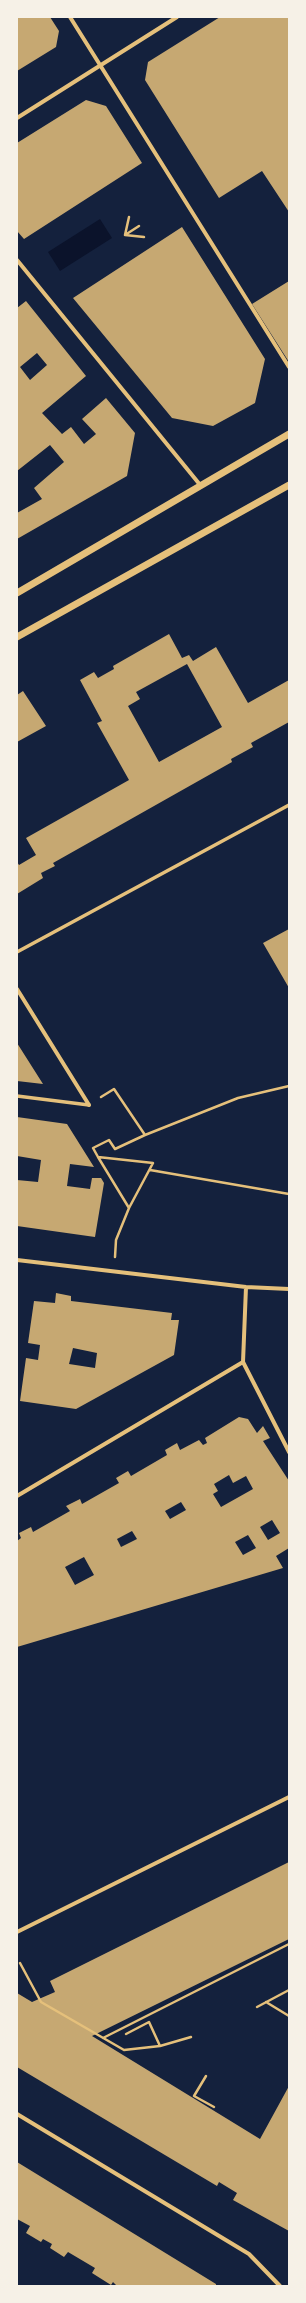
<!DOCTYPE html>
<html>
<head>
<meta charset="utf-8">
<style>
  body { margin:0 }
  #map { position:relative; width:306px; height:2303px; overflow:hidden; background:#14213d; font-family:Arial,sans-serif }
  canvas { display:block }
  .frame { position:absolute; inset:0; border:18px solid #f6f1e7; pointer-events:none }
</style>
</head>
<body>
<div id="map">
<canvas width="306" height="2303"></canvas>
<div class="frame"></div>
</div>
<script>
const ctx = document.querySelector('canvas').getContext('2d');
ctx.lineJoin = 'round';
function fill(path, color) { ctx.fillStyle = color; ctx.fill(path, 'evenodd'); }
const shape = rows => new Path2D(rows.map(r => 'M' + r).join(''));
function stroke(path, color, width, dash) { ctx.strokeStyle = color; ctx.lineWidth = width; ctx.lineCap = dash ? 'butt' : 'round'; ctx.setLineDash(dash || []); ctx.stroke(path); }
fill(shape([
  [100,219,112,238,60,271,48,252]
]), '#0b132b');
fill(shape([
  [17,17,50,17,59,31,56,47,17,71],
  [220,17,289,17,289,212,262,171,219,198,145,80,148,62],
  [86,100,106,106,142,163,24,239,17,231,17,143],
  [182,227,265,359,255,403,213,426,172,418,73,298],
  [289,281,289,362,252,304],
  [26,301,86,376,42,413,62,434,71,427,84,444,96,434,82,419,106,398,135,433,127,476,17,539,17,513,42,499,34,488,64,462,50,445,17,471,17,308],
  [37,353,47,365,30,380,20,367],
  [169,634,182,658,189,655,193,661,216,647,248,703,289,680,289,722,251,743,253,747,231,759,232,762,53,863,55,866,41,873,43,878,17,894,17,862,19,865,36,855,26,838,129,780,97,723,102,721,80,680,94,672,98,678,114,669,113,666],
  [187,664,222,727,159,762,128,706,140,699,136,692],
  [23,691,46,726,17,742,17,695],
  [289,929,289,988,263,943],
  [17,1043,43,1084,17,1081],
  [17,1117,67,1124,94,1167,70,1164,67,1186,90,1189,92,1178,101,1178,104,1183,95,1237,17,1226,17,1180,38,1182,41,1160,17,1156],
  [56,1293,71,1296,71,1301,172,1313,171,1320,179,1320,174,1355,76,1409,20,1401,26,1358,38,1360,40,1345,28,1343,34,1301,55,1303],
  [73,1348,97,1353,95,1368,69,1364],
  [239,1417,248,1419,257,1433,263,1426,270,1438,263,1441,289,1481,289,1548,276,1556,283,1568,17,1647,17,1541,21,1538,19,1533,31,1527,33,1532,70,1511,66,1506,80,1499,82,1504,119,1483,116,1478,128,1471,131,1476,167,1455,165,1450,177,1443,180,1450,199,1440,203,1445,207,1443,205,1438],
  [229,1475,233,1483,246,1476,253,1489,221,1507,213,1494,218,1491,214,1484],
  [181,1502,186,1510,170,1519,165,1511],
  [272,1520,280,1533,268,1540,260,1527],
  [132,1531,137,1539,121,1547,117,1539],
  [248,1535,256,1548,243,1555,235,1542],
  [84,1557,94,1575,75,1585,65,1567],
  [289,1862,289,1939,92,2036,260,2139,289,2086,289,2231,233,2200,237,2193,219,2182,217,2186,17,2067,17,1993,32,2002,55,1992,50,1981],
  [17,2162,216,2284,216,2286,117,2286,113,2282,111,2285,92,2273,95,2268,68,2252,64,2257,50,2248,52,2244,43,2239,41,2242,26,2233,30,2226,17,2219]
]), '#c6a872');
stroke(shape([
  [129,217,125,235,139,226],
  [125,235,144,237],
  [101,1097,114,1089,145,1135,115,1149,109,1140,93,1148,98,1157,153,1163,129,1208,116,1240,115,1257],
  [145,1135,238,1098,289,1086],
  [98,1157,129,1208],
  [150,1170,289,1194],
  [20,1963,41,2002,124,2050,160,2046,191,2037],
  [266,2002,289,2016],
  [257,2007,289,1990],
  [126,2034,149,2022,160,2046],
  [103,2038,289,1944],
  [206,2076,194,2096,214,2107]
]), '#e5c07b', 2.5);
stroke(shape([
  [17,952,289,805],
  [17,1096,89,1105]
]), '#e5c07b', 3.5);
stroke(shape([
  [70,17,289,367],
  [17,118,177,17],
  [17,260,201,486],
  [17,989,89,1105],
  [17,1260,246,1287,289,1289],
  [246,1287,243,1362,289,1452],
  [17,1496,243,1362],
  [17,1932,289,1797],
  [17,2114,249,2254,280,2286]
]), '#e5c07b', 4);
stroke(shape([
  [17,593,289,434],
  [17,637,289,485]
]), '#e5c07b', 7);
</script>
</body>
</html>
